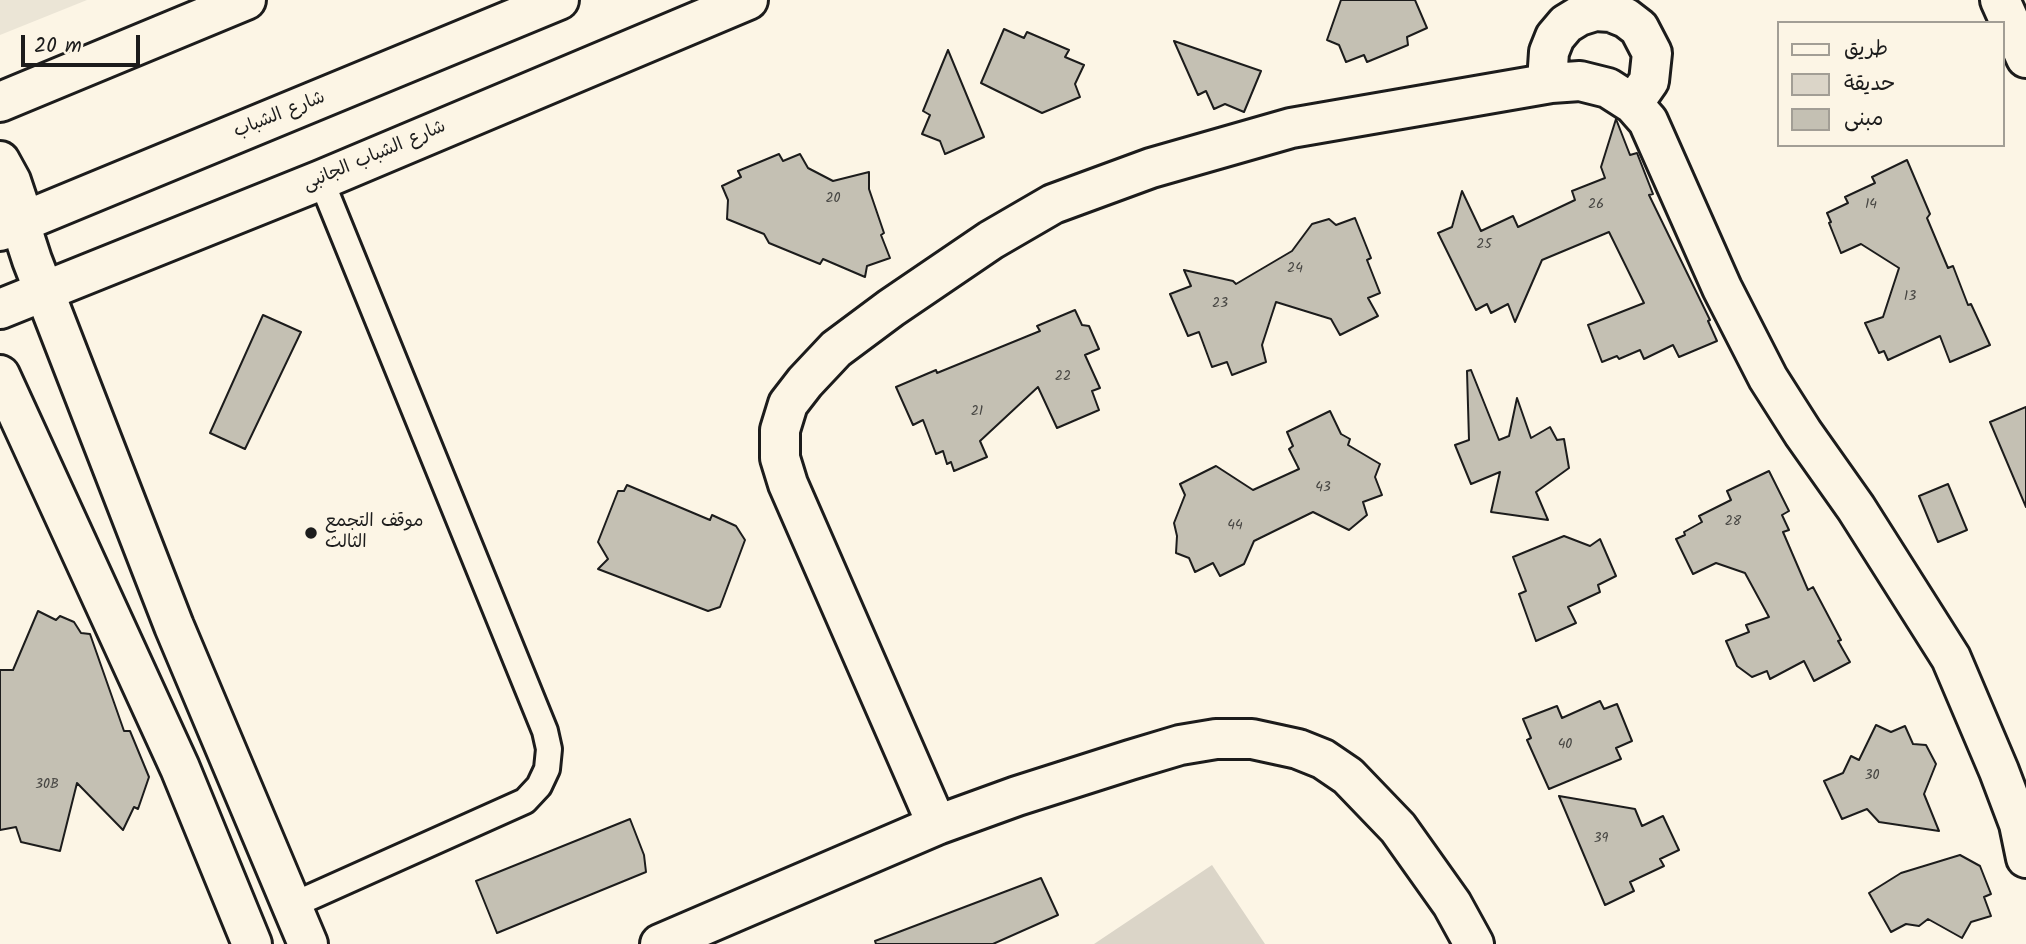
<!DOCTYPE html>
<html>
<head>
<meta charset="utf-8">
<style>
  body { margin:0 }
  #map { position:relative; width:2026px; height:944px; overflow:hidden; background:#fcf5e5; font-family:Kalam,"Playpen Sans Arabic",sans-serif }
  canvas { display:block }
  .legend { position:absolute; left:1777px; top:21px; width:228px; height:126px; box-sizing:border-box; background:#fcf5e5; border:2px solid #a29e95; margin:0; padding:9px 12px; list-style:none; font-size:21px; color:#1c1c1c }
  .legend li { display:flex; align-items:center; gap:14px; height:35px }
  .legend b { width:35px; border:2px solid #a29e95 }
  .scale { position:absolute; left:21px; top:35px; width:119px; height:32px; box-sizing:border-box; border:4px solid #1c1c1c; border-top:0; padding-left:9px; font-size:21px; line-height:24px; white-space:nowrap; color:#1c1c1c; -webkit-text-stroke:5px #fcf5e5; paint-order:stroke }
</style>
</head>
<body>
<div id="map">
<canvas width="2026" height="944"></canvas>
<ul class="legend">
<li><b style="height:9px;background:#fcf5e5"></b>طريق</li>
<li><b style="height:19px;background:#dbd5c8"></b>حديقة</li>
<li><b style="height:19px;background:#c4c0b3"></b>مبنى</li>
</ul>
<div class="scale">20 m</div>
</div>
<script>
const ctx = document.querySelector('canvas').getContext('2d');
ctx.lineJoin = 'round';
function fill(path, color) { ctx.fillStyle = color; ctx.fill(path, 'evenodd'); }
const shape = rows => new Path2D(rows.map(r => 'M' + r).join(''));
function stroke(path, color, width, dash) { ctx.strokeStyle = color; ctx.lineWidth = width; ctx.lineCap = dash ? 'butt' : 'round'; ctx.setLineDash(dash || []); ctx.stroke(path); }
function write(font, color, halo, rows, align = 'center') {
  ctx.font = font + ' Kalam,"Playpen Sans Arabic",sans-serif'; ctx.lineWidth = 7; ctx.setLineDash([]); ctx.textBaseline = 'middle'; ctx.strokeStyle = halo; ctx.fillStyle = color; for (const [text, x, y, turn = 0] of rows) {
    ctx.save(); ctx.translate(x, y); ctx.rotate((+turn || 0) * Math.PI / 180); ctx.textAlign = isNaN(turn) ? turn : align; if (halo) ctx.strokeText(text, 0, 0); ctx.fillText(text, 0, 0); ctx.restore();
  }
}
fill(shape([
  [0,0,87,0,0,35]
]), '#ebe5d6');
fill(shape([
  [1212,865,1265,944,1094,944]
]), '#dbd5c8');
const building = shape([
  [1341,0,1415,0,1427,28,1407,37,1408,45,1367,62,1364,55,1346,62,1339,45,1327,40,1341,0],
  [1004,29,1024,38,1027,32,1069,50,1065,57,1084,65,1075,84,1080,97,1042,113,981,83,1004,29],
  [1174,41,1261,71,1244,112,1225,104,1214,109,1206,91,1198,95,1174,41],
  [948,50,984,137,945,154,940,141,922,134,930,115,923,111,948,50],
  [1616,119,1630,155,1637,153,1653,194,1649,195,1710,320,1708,321,1717,341,1679,357,1673,345,1644,359,1640,350,1619,359,1617,356,1602,362,1588,325,1644,303,1609,232,1542,260,1515,322,1508,304,1491,313,1487,304,1476,310,1438,233,1452,227,1462,191,1481,231,1513,216,1518,227,1575,200,1572,191,1605,178,1601,167,1616,119],
  [779,154,783,161,800,154,808,168,833,181,869,172,869,189,884,233,881,235,890,258,867,266,865,277,823,259,820,264,769,243,764,234,727,219,728,200,722,186,741,177,738,171,779,154],
  [1907,160,1930,214,1927,218,1948,268,1953,266,1968,305,1971,304,1990,345,1950,362,1940,336,1888,360,1884,351,1879,353,1865,323,1883,317,1899,268,1861,244,1841,253,1829,223,1831,222,1827,213,1848,203,1845,197,1875,183,1872,177,1907,160],
  [1355,218,1371,258,1367,260,1380,293,1368,298,1378,316,1340,335,1331,319,1276,302,1262,345,1266,362,1232,375,1227,362,1212,367,1199,332,1188,336,1170,294,1191,286,1184,270,1233,281,1236,284,1292,251,1312,224,1329,219,1336,225,1355,218],
  [1075,310,1082,325,1089,326,1099,349,1085,355,1100,388,1092,391,1099,410,1057,428,1038,387,980,441,987,457,954,471,951,462,947,464,943,451,936,454,923,420,913,425,896,387,936,370,937,373,1040,331,1037,326,1075,310],
  [263,315,301,332,245,449,210,433,263,315],
  [1471,370,1499,440,1509,436,1517,398,1531,438,1550,427,1557,440,1564,439,1569,468,1536,492,1548,520,1491,512,1500,472,1471,484,1455,445,1469,440,1467,371,1471,370],
  [2026,407,2026,507,1990,422,2026,407],
  [1330,411,1341,434,1350,439,1348,445,1380,464,1375,477,1382,495,1363,502,1367,515,1349,530,1313,512,1254,541,1244,564,1220,576,1213,563,1195,572,1189,558,1176,553,1177,536,1174,523,1185,495,1180,484,1216,466,1253,490,1299,469,1289,449,1293,446,1287,432,1330,411],
  [1769,471,1789,511,1782,515,1789,530,1783,532,1808,590,1813,587,1841,640,1838,641,1850,662,1814,681,1804,661,1770,679,1767,671,1752,677,1737,666,1726,641,1749,632,1746,625,1769,617,1745,573,1716,563,1693,574,1676,539,1685,535,1684,532,1702,522,1699,516,1731,500,1727,491,1769,471],
  [1948,484,1967,530,1938,542,1919,496,1948,484],
  [627,485,710,520,712,515,736,526,745,540,720,607,708,611,598,569,608,559,598,542,618,491,624,491,627,485],
  [1564,536,1590,546,1600,539,1616,576,1598,585,1600,592,1568,607,1576,623,1536,641,1519,594,1526,591,1513,557,1564,536],
  [38,611,56,620,60,616,74,622,81,633,90,634,124,731,130,731,149,777,138,809,134,807,123,830,77,783,60,851,21,842,16,827,0,830,0,670,13,670,38,611],
  [1600,701,1604,709,1617,704,1632,741,1616,748,1621,759,1549,789,1527,740,1531,738,1523,719,1557,706,1562,718,1600,701],
  [1876,725,1891,732,1905,726,1913,744,1926,745,1936,764,1924,794,1939,831,1879,822,1867,809,1842,819,1824,781,1843,773,1851,756,1859,760,1876,725],
  [1559,796,1635,809,1642,826,1663,816,1679,850,1660,859,1664,866,1630,882,1634,891,1605,905,1559,796],
  [630,819,644,855,646,872,497,933,476,881,630,819],
  [1960,855,1980,866,1991,894,1984,897,1991,916,1971,922,1962,938,1928,919,1919,926,1906,924,1891,932,1869,893,1901,873,1960,855],
  [1041,878,1058,915,993,944,876,944,875,941,1041,878]
]);
fill(building, '#c4c0b3');
stroke(building, '#1c1c1c', 2);
const lane = shape([
  [293,905,525,801,539,786,547,769,549,749,545,731,321,180]
]);
const street = shape([
  [1551,83,1548,67,1549,52,1555,37,1566,24,1579,16,1595,11,1611,12,1626,18,1639,28,1652,53,1649,81,1633,104],
  [0,161,11,181,18,202,20,223,32,260,174,626,308,944],
  [0,375,180,768,252,944],
  [937,825,788,484,780,458,780,430,788,404,805,382,836,349,891,308,991,240,1053,204,1151,168,1291,128,1551,83,1580,81,1608,88,1633,104,1648,121,1722,288,1768,378,1803,433,1856,508,1951,658,1999,771,2019,824,2026,858],
  [660,944,937,825,1017,796,1130,760,1180,745,1216,739,1252,739,1298,749,1323,759,1348,776,1398,828,1452,904,1474,944]
]);
const secondary = shape([
  [2000,0,2026,58],
  [0,102,246,0],
  [0,231,559,0],
  [0,309,321,180,748,0]
]);
stroke(lane, '#1c1c1c', 30);
stroke(street, '#1c1c1c', 44);
stroke(secondary, '#1c1c1c', 44);
stroke(lane, '#fcf5e5', 24);
stroke(street, '#fcf5e5', 38);
stroke(secondary, '#fcf5e5', 38);
for (const [x, y, r, color] of [
  [311,533,7,"#1c1c1c"]
]) { const dot = new Path2D(); dot.arc(x, y, r, 0, 2 * Math.PI); ctx.fillStyle = color; ctx.fill(dot); stroke(dot, '#fcf5e5', 2.5); }
write('14px', '#464542', null, [
  ["20",833,200],
  ["26",1596,206],
  ["14",1871,206],
  ["25",1484,246],
  ["24",1295,270],
  ["13",1910,298],
  ["23",1220,305],
  ["22",1063,378],
  ["21",977,413],
  ["43",1323,489],
  ["28",1733,523],
  ["44",1235,527],
  ["40",1565,746],
  ["30",1872,777],
  ["30B",47,786],
  ["39",1601,840]
]);
write('18px', '#1c1c1c', '#fcf5e5', [
  ["شارع الشباب",280,116,-22],
  ["شارع الشباب الجانبى",375,157,-23]
]);
write('18px', '#1c1c1c', '#fcf5e5', [
  ["موقف التجمع",325,523],
  ["الثالث",325,544]
], 'left');
</script>
</body>
</html>
